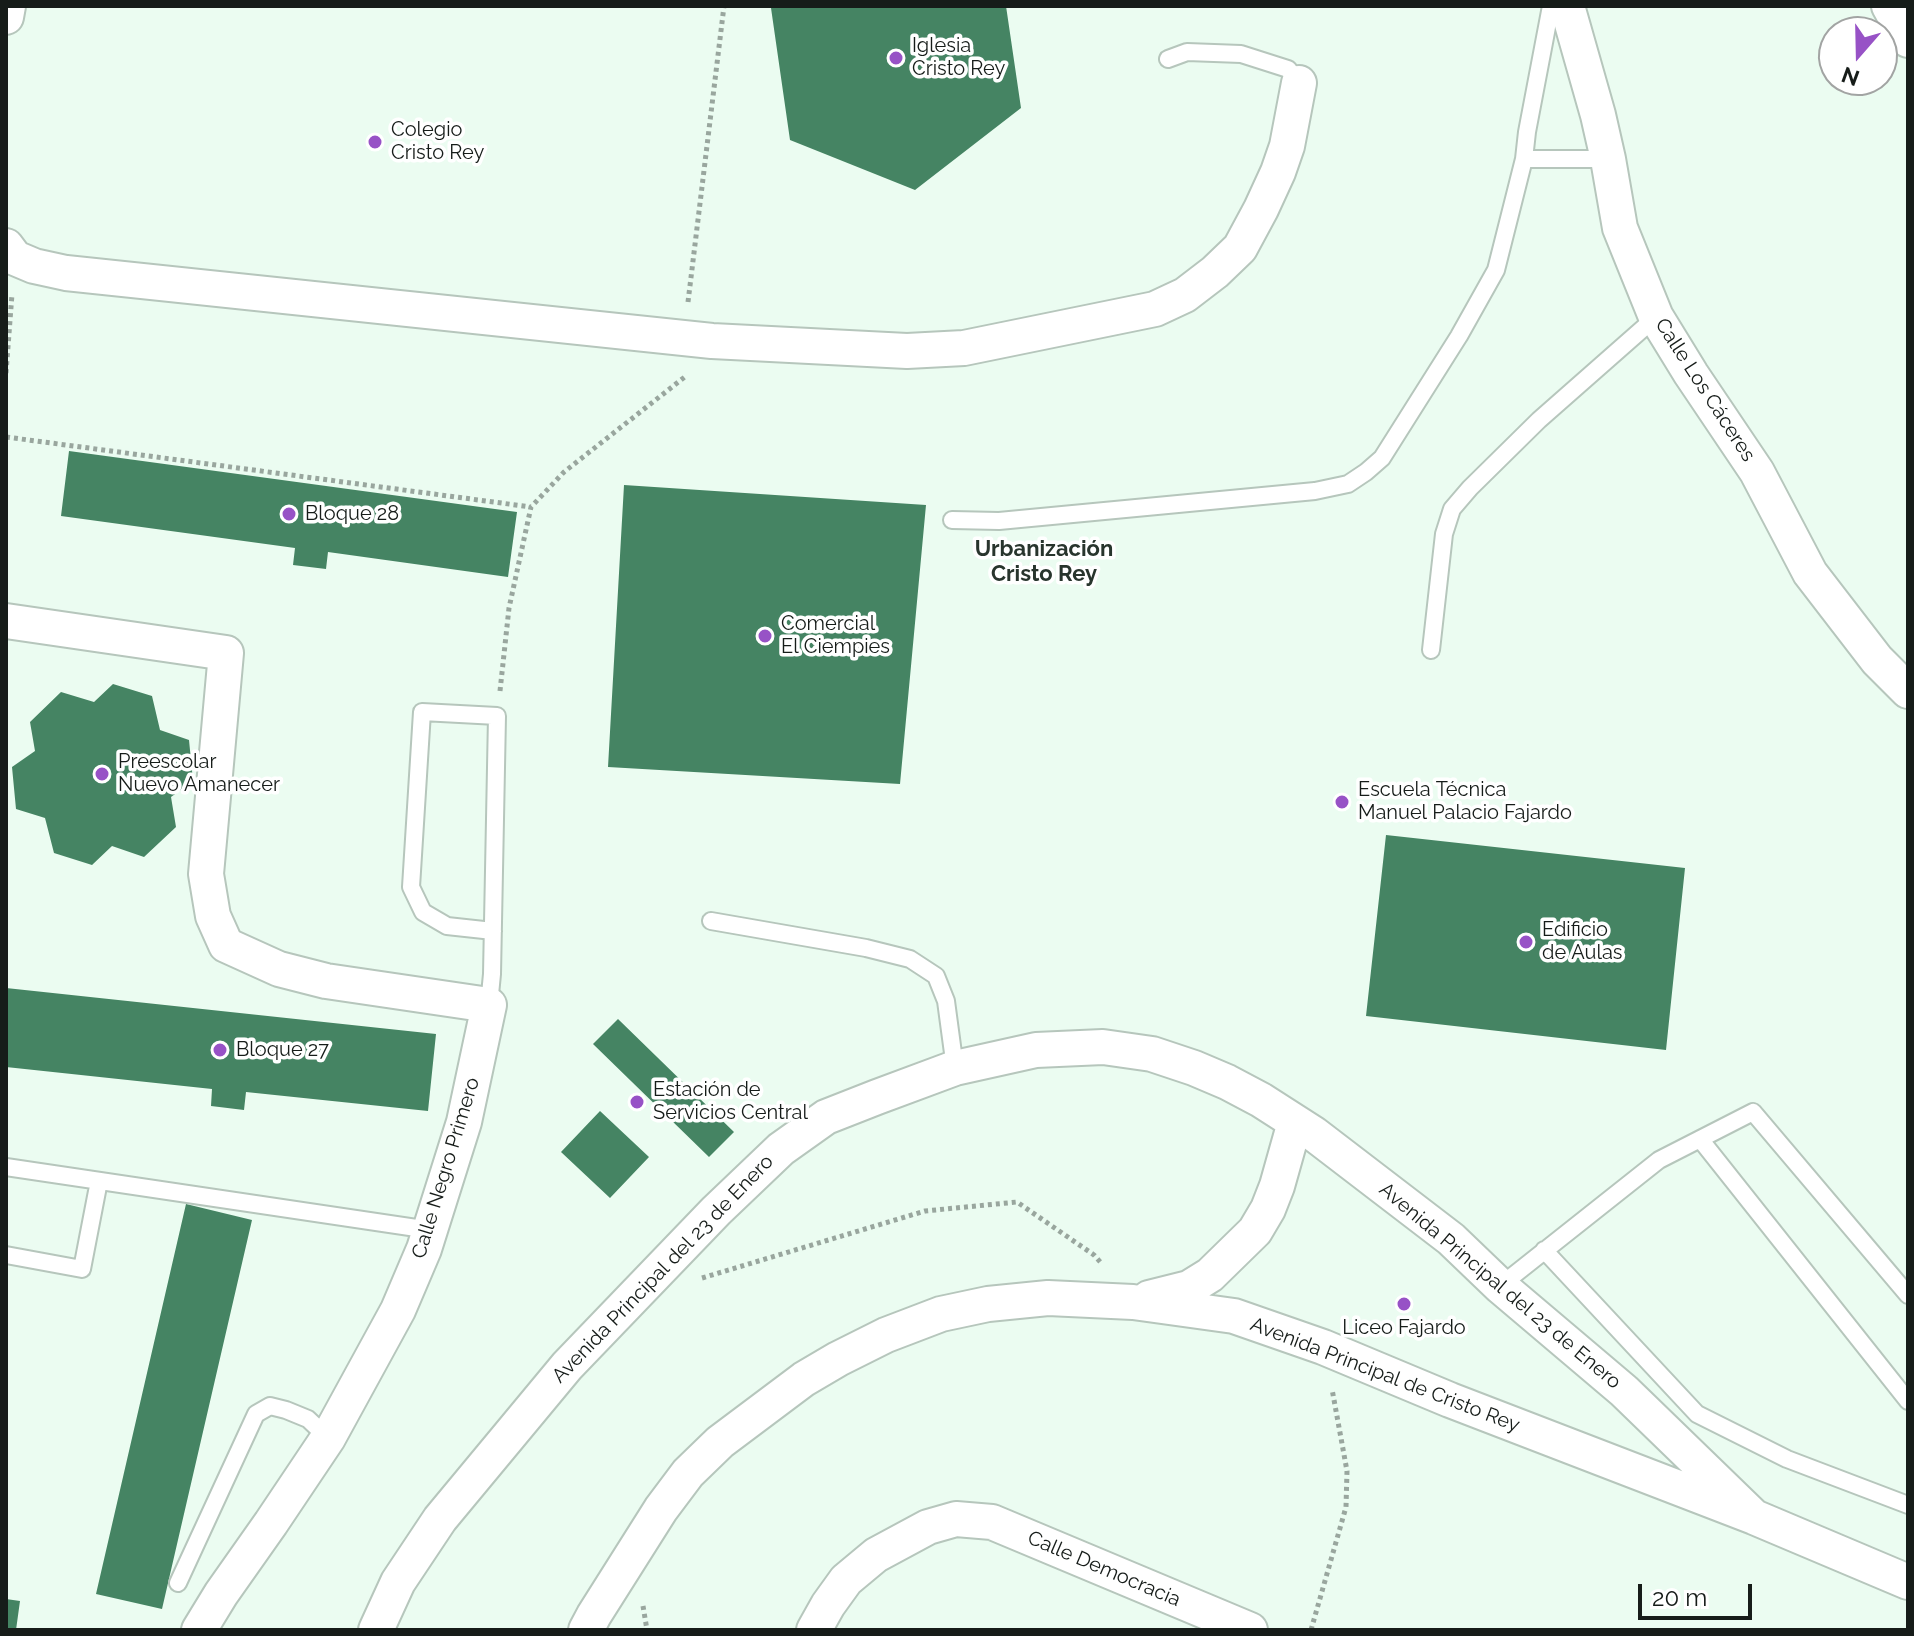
<!DOCTYPE html>
<html>
<head>
<meta charset="utf-8">
<style>
  body { margin:0 }
  #map { position:relative; width:1914px; height:1636px; overflow:hidden; background:#ebfcf1; font-family:Raleway,sans-serif }
  canvas { display:block }
  .frame { position:absolute; inset:0; border:8px solid #161c19; pointer-events:none }
  .north { position:absolute; left:1818px; top:16px; width:80px; height:80px; box-sizing:border-box; background:#fff; border:2px solid #a2a4a3; border-radius:50%; rotate:200deg; font-size:22px; font-weight:700; line-height:32px; text-align:center; color:#161c19 }
  .north::after { content:''; display:block; margin:auto; width:28px; height:36px; background:#9752c6; clip-path:polygon(50% 0,100% 100%,50% 72%,0 100%) }
  .scale { position:absolute; left:1638px; top:1584px; width:114px; height:36px; box-sizing:border-box; border:4px solid #161c19; border-top:0; padding-left:10px; font-size:24px; line-height:28px; white-space:nowrap; color:#161c19; -webkit-text-stroke:6px #fff; paint-order:stroke }
</style>
</head>
<body>
<div id="map">
<canvas width="1914" height="1636"></canvas>
<div class="frame"></div>
<div class="north">N</div>
<div class="scale">20 m</div>
</div>
<script>
const ctx = document.querySelector('canvas').getContext('2d');
ctx.lineJoin = 'round';
function fill(path, color) { ctx.fillStyle = color; ctx.fill(path, 'evenodd'); }
const shape = rows => new Path2D(rows.map(r => 'M' + r).join(''));
function stroke(path, color, width, dash) { ctx.strokeStyle = color; ctx.lineWidth = width; ctx.lineCap = dash ? 'butt' : 'round'; ctx.setLineDash(dash || []); ctx.stroke(path); }
function write(font, color, halo, rows, align = 'center') {
  ctx.font = font + ' Raleway,sans-serif'; ctx.lineWidth = 7; ctx.setLineDash([]); ctx.textBaseline = 'middle'; ctx.strokeStyle = halo; ctx.fillStyle = color; for (const [text, x, y, turn = 0] of rows) {
    ctx.save(); ctx.translate(x, y); ctx.rotate((+turn || 0) * Math.PI / 180); ctx.textAlign = isNaN(turn) ? turn : align; if (halo) ctx.strokeText(text, 0, 0); ctx.fillText(text, 0, 0); ctx.restore();
  }
}
fill(shape([
  [773,6,1006,6,1021,108,915,190,790,140,771,8],
  [69,451,517,512,508,577,328,552,326,569,293,565,295,548,61,516],
  [624,485,926,505,900,784,608,767],
  [113,684,152,696,160,730,189,740,193,781,171,797,176,827,144,857,112,846,92,865,54,853,45,818,16,809,12,767,35,751,30,722,61,692,94,702],
  [1386,835,1685,868,1666,1050,1366,1016],
  [6,988,436,1034,428,1111,246,1092,244,1110,211,1106,212,1089,6,1067],
  [618,1019,734,1132,709,1157,593,1044],
  [600,1111,649,1157,610,1198,561,1152],
  [186,1204,252,1220,162,1609,96,1594],
  [6,1599,20,1601,16,1630,6,1630]
]), '#458463');
const lane = shape([
  [1168,59,1187,52,1241,54,1288,69,1299,83],
  [1524,159,1608,159],
  [952,520,999,521,1315,491,1348,484,1366,472,1382,458,1459,336,1496,270,1524,159,1527,132,1551,6],
  [1431,650,1444,534,1452,509,1470,488,1539,420,1656,317],
  [711,921,866,948,910,959,936,976,946,1001,955,1068],
  [489,1005,492,974,497,716,422,712,411,887,423,912,447,926,493,931],
  [1700,1139,1908,1401],
  [6,1167,430,1230],
  [1544,1250,1697,1414,1787,1459,1908,1505],
  [6,1255,82,1269,99,1181],
  [1500,1286,1659,1160,1753,1112,1908,1295],
  [178,1583,256,1414,270,1406,286,1410,308,1419,328,1438]
]);
const street = shape([
  [1567,6,1598,115,1608,159,1620,228,1656,317,1691,374,1757,472,1810,573,1877,660,1908,691],
  [1889,6,1908,40],
  [6,17,8,6],
  [6,246,15,258,34,266,66,273,712,341,907,351,964,348,1155,309,1185,295,1215,272,1240,248,1261,209,1278,172,1287,146,1299,83],
  [6,621,226,653,206,874,213,916,226,945,279,969,326,981,489,1005,464,1122,424,1249,398,1310,328,1438,271,1523,221,1594,199,1630],
  [1149,1298,1189,1288,1210,1275,1255,1231,1268,1209,1277,1186,1295,1122],
  [376,1630,398,1582,440,1519,567,1366,716,1211,781,1149,826,1117,877,1097,955,1068,1036,1050,1103,1047,1152,1054,1194,1068,1227,1082,1261,1100,1314,1134,1451,1239,1500,1286,1624,1391,1754,1517],
  [586,1630,594,1615,661,1509,688,1473,720,1442,804,1379,838,1359,886,1335,941,1314,988,1304,1048,1298,1133,1302,1234,1316,1323,1347,1450,1400,1754,1517,1908,1582],
  [814,1630,828,1605,846,1580,876,1555,928,1527,956,1519,992,1522,1250,1630]
]);
stroke(lane, '#b6c6bc', 20);
stroke(street, '#b6c6bc', 38);
stroke(shape([
  [688,302,724,6],
  [6,373,12,294],
  [6,437,531,507],
  [500,691,509,608,531,507,564,472,686,376],
  [702,1278,925,1211,1017,1202,1094,1255,1102,1264],
  [643,1606,647,1630],
  [1311,1630,1346,1507,1347,1471,1332,1389]
]), '#99a69e', 5, [4, 4]);
stroke(lane, '#fff', 16);
stroke(street, '#fff', 34);
for (const [x, y, r, color] of [
  [896,58,8,"#9752c6"],
  [375,142,8,"#9752c6"],
  [289,514,8,"#9752c6"],
  [765,636,8,"#9752c6"],
  [102,774,8,"#9752c6"],
  [1342,802,8,"#9752c6"],
  [1526,942,8,"#9752c6"],
  [220,1050,8,"#9752c6"],
  [637,1102,8,"#9752c6"],
  [1404,1304,8,"#9752c6"]
]) { const dot = new Path2D(); dot.arc(x, y, r, 0, 2 * Math.PI); ctx.fillStyle = color; ctx.fill(dot); stroke(dot, '#fff', 3); }
write('20px', '#161c19', '#fff', [
  ["Iglesia",912,46],
  ["Cristo Rey",912,69],
  ["Colegio",391,130],
  ["Cristo Rey",391,153],
  ["Bloque 28",305,514],
  ["Comercial",781,624],
  ["El Ciempies",781,647],
  ["Preescolar",118,762],
  ["Nuevo Amanecer",118,785],
  ["Escuela Técnica",1358,790],
  ["Manuel Palacio Fajardo",1358,813],
  ["Edificio",1542,930],
  ["de Aulas",1542,953],
  ["Bloque 27",236,1050],
  ["Estación de",653,1090],
  ["Servicios Central",653,1113],
  ["Liceo Fajardo",1404,1328,"center"]
], 'left');
write('20px', '#161c19', '#fff', [
  ["Calle Los Cáceres",1705,390,57],
  ["Calle Negro Primero",446,1168,-73],
  ["Avenida Principal del 23 de Enero",663,1269,-46],
  ["Avenida Principal del 23 de Enero",1500,1286,40],
  ["Avenida Principal de Cristo Rey",1385,1375,21],
  ["Calle Democracia",1104,1569,23]
]);
write('bold 22px', '#28352d', '#fff', [
  ["Urbanización",1044,549],
  ["Cristo Rey",1044,574]
]);
</script>
</body>
</html>
